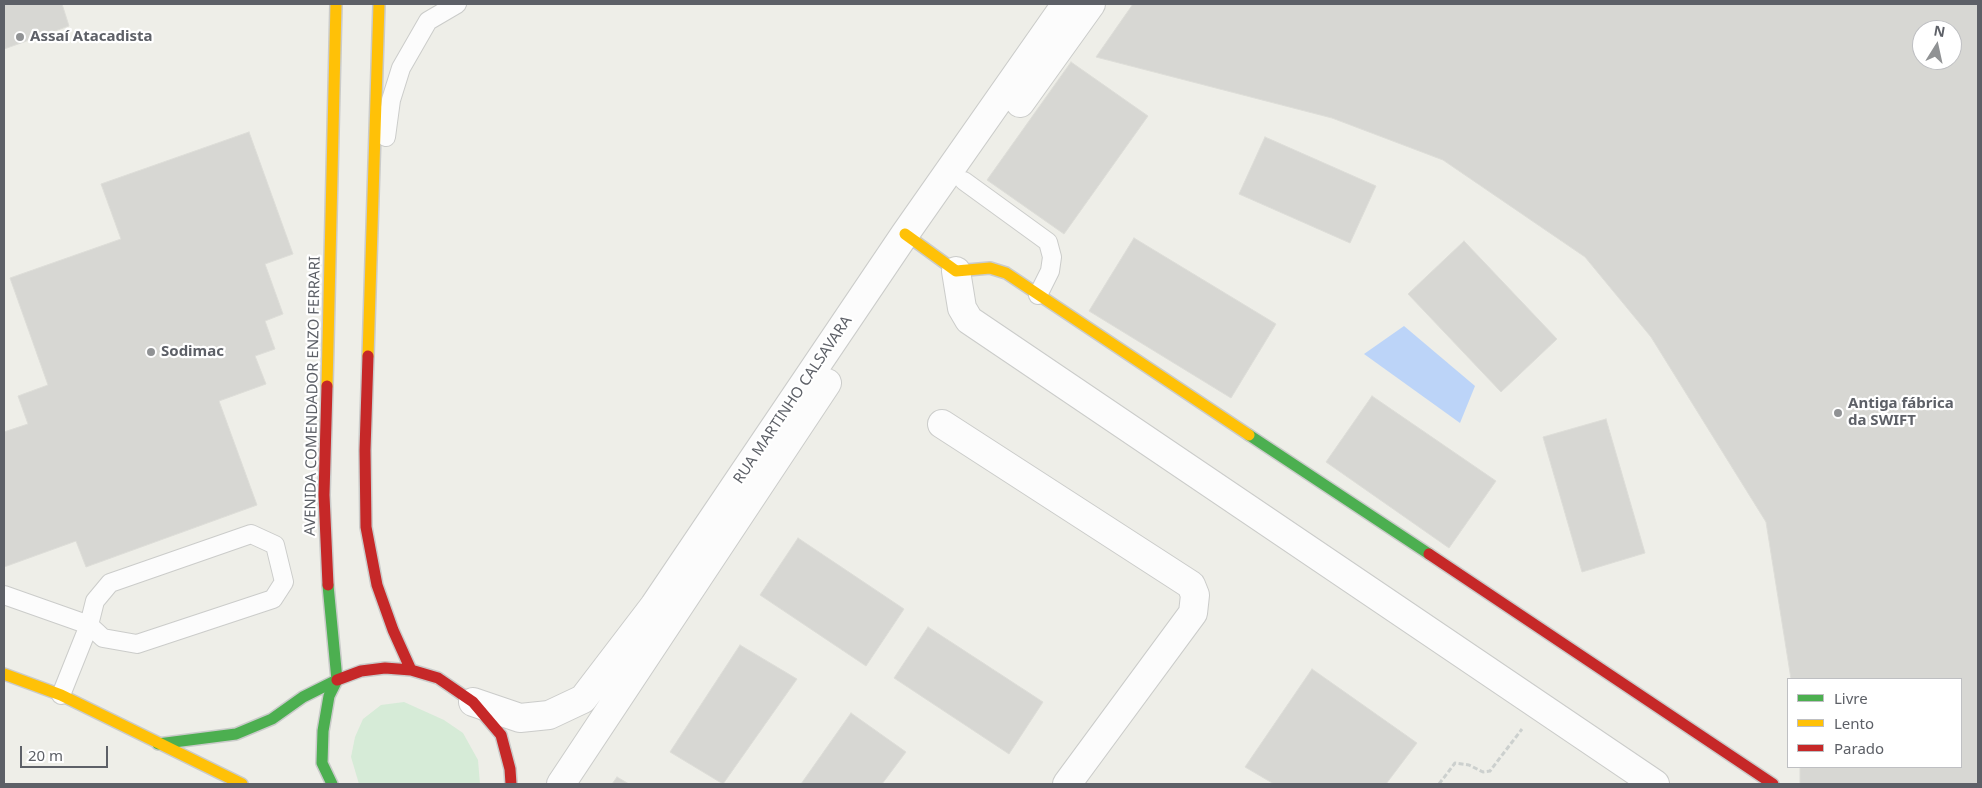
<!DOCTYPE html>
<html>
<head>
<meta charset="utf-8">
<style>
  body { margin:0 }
  #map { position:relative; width:1982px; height:788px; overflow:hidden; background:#eeeee8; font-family:"Noto Sans",sans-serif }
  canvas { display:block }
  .frame { position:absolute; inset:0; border:5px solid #5d6067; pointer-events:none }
  .legend { position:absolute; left:1787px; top:678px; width:175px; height:90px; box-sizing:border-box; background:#fff; border:1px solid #bebfc2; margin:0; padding:6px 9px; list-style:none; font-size:15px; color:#5d6067 }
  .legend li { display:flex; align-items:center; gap:10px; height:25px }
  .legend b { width:25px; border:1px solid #bebfc2 }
  .north { position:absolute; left:1912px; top:20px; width:50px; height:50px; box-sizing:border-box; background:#fff; border:1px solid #bebfc2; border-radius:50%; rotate:10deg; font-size:14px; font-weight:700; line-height:20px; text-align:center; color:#5d6067 }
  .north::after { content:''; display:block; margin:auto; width:18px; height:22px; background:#909294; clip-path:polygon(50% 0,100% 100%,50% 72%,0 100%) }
  .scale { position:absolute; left:20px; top:746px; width:88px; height:22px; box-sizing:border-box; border:2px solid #5d6067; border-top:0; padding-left:6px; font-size:15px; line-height:18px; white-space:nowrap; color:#5d6067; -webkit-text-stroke:4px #fff; paint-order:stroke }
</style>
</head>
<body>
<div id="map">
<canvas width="1982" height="788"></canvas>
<div class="frame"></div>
<ul class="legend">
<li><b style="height:6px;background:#4caf50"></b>Livre</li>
<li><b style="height:6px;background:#ffc107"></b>Lento</li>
<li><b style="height:6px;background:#c62828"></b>Parado</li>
</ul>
<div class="north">N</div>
<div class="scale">20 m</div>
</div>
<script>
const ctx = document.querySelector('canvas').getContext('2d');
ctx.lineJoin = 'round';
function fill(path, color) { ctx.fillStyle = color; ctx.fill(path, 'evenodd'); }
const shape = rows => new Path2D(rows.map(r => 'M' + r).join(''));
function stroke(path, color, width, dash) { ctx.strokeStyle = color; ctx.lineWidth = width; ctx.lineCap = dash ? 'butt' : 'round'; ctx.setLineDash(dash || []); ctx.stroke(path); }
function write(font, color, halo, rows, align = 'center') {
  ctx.font = font + ' "Noto Sans",sans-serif'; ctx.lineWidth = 4.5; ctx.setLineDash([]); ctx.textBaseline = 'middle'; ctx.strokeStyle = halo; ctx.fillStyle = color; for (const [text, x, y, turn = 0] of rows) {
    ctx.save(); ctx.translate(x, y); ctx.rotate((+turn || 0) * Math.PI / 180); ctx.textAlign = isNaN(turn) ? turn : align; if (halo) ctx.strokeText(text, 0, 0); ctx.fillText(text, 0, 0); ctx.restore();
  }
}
fill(shape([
  [404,702,444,720,463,733,478,760,480,784,359,784,351,757,355,737,363,719,381,705]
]), '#d6ebd7');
fill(shape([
  [1404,326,1475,386,1460,423,1364,354]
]), '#bcd4f8');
const building = shape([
  [4,4,62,4,69,26,4,49,4,4],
  [1133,4,1978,4,1978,784,1800,784,1800,767,1961,767,1961,679,1791,679,1766,522,1651,337,1585,257,1443,160,1332,118,1096,57,1133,4],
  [1922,30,1952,30,1952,60,1922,60,1922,30],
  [1071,62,1148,116,1064,234,987,180,1071,62],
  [249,132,293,254,265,264,283,314,265,321,275,349,255,356,266,384,219,401,257,505,86,567,76,541,4,567,4,432,28,424,18,396,48,385,10,278,121,239,101,184,249,132],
  [1265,137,1376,186,1350,243,1239,194,1265,137],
  [1134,238,1276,324,1231,398,1089,311,1134,238],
  [1464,241,1557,339,1501,392,1408,294,1464,241],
  [1372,396,1496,481,1449,548,1326,462,1372,396],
  [1606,419,1645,553,1582,572,1543,437,1606,419],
  [798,538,904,609,866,666,760,595,798,538],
  [928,627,1043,702,1009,754,894,678,928,627],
  [740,645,797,679,723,784,670,752,740,645],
  [1312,669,1417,743,1386,784,1274,784,1245,767,1312,669],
  [851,713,906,752,882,784,801,784,851,713],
  [617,777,629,784,612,784,617,777]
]);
fill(building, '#d7d7d3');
stroke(building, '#ddddd8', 1);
const lane = shape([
  [386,137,391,100,401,68,428,21,457,4],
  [964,181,1048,242,1052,257,1050,271,1038,295],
  [4,595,89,625,95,601,110,583,251,534,275,545,284,582,273,599,137,644,103,638,89,625,61,695]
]);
const street = shape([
  [1020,103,1091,4],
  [956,271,962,308,969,320,1655,784],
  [942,424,1191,585,1195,595,1193,613,1067,784],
  [473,702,520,718,549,715,583,699,654,606,905,234,1066,4],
  [561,784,827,383]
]);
const fast = shape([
  [1249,435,1429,554],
  [328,585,337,680,329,696,323,731,322,763,332,784],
  [158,744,236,734,272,719,303,697,337,680]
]);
const slow = shape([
  [905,234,956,271,990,268,1006,273,1249,435],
  [368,356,379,4],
  [327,386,336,4],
  [4,674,61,695,242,784]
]);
const jam = shape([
  [368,356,365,450,366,527,377,585,393,630,411,670],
  [327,386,324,495,328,585],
  [1429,554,1773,784],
  [337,680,361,671,385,668,411,670,438,678,473,702,501,735,510,769,511,784]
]);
stroke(lane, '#cbccca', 20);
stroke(street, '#cbccca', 30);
stroke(fast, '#cacbca', 14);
stroke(slow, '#cacbca', 14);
stroke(jam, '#cacbca', 14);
stroke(shape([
  [1439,784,1455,763,1469,765,1483,772,1490,771,1522,729]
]), '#ccd0ce', 3, [5, 2.5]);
stroke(lane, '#fcfcfc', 18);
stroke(street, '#fcfcfc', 28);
stroke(fast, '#4caf50', 11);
stroke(slow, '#ffc107', 11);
stroke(jam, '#c62828', 11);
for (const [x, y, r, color] of [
  [20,37,5,"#909294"],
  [151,352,5,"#909294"],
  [1838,413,5,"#909294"]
]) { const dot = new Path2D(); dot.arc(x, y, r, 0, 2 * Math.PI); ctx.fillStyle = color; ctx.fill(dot); stroke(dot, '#fff', 2); }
write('bold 15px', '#5d6067', '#fff', [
  ["Assaí Atacadista",30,37],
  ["Sodimac",161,352],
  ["Antiga fábrica",1848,404],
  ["da SWIFT",1848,421]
], 'left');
write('15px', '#5d6067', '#fff', [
  ["AVENIDA COMENDADOR ENZO FERRARI",313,396,-89],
  ["RUA MARTINHO CALSAVARA",793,400,-56]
]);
</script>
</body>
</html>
